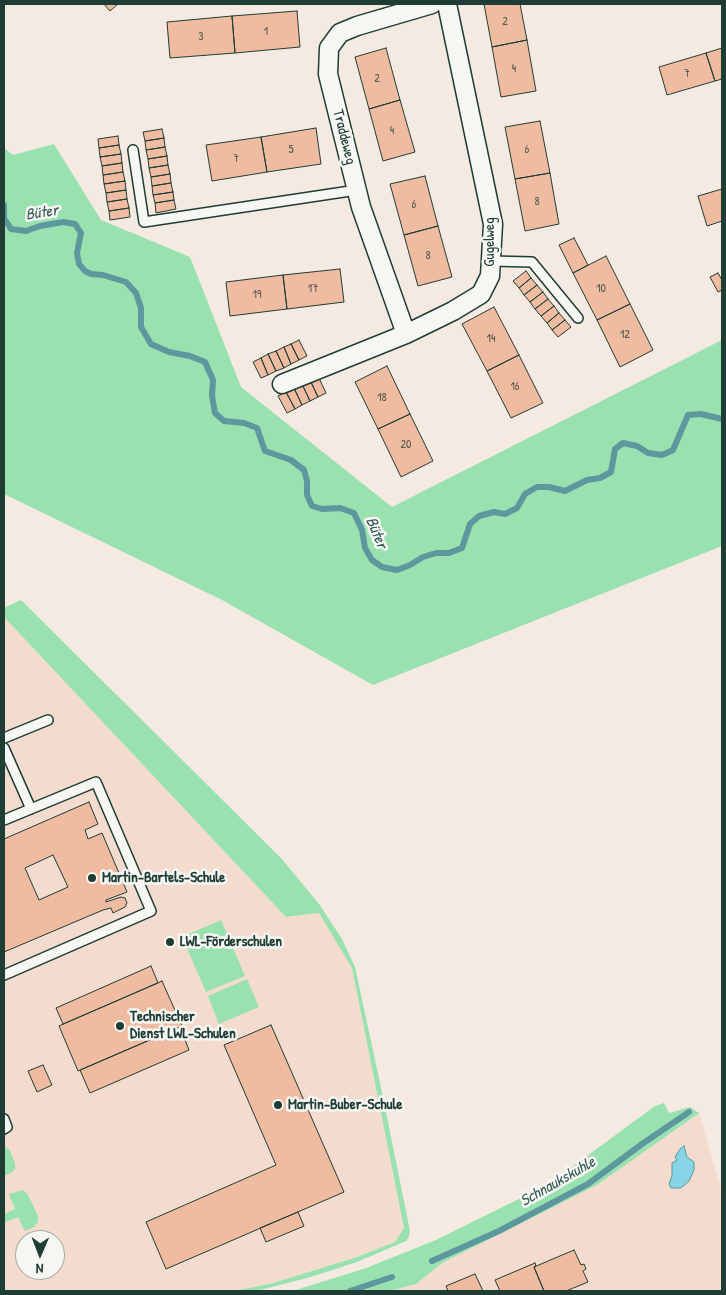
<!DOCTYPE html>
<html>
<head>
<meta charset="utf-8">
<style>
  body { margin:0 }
  #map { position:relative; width:726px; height:1295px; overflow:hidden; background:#f5eae2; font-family:"Patrick Hand",sans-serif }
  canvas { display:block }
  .frame { position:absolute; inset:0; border:5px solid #1f3d34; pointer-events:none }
  .north { position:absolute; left:15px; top:1230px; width:50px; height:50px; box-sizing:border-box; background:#f6f6f2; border:1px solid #a0aca6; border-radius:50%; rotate:181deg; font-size:14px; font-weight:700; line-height:20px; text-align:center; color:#1f3d34 }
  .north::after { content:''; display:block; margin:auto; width:18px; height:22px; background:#1f3d34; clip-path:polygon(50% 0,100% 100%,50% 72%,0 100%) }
</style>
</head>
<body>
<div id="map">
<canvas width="726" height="1295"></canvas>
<div class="frame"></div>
<div class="north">N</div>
</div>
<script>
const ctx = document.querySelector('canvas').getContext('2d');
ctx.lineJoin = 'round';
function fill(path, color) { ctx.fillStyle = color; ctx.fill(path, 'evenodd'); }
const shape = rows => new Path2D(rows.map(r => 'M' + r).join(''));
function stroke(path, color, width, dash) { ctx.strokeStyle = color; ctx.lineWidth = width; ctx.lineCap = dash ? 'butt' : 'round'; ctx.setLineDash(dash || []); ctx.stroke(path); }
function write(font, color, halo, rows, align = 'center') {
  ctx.font = font + ' "Patrick Hand",sans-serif'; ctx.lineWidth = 5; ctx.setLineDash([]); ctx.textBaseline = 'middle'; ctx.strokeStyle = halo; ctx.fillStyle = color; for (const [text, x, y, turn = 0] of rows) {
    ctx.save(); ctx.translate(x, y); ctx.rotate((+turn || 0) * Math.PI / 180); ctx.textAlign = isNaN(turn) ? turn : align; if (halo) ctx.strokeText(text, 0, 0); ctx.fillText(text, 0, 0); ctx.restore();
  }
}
fill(shape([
  [4,617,286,917,319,913,352,968,404,1228,395,1242,357,1257,270,1284,233,1291,4,1291],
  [25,1240,55,1240,55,1270,25,1270],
  [699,1113,722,1194,722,1291,391,1291,416,1284,442,1263,597,1185]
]), '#f3dcce');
fill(shape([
  [54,144,101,220,190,257,241,387,392,507,722,340,722,546,373,685,222,600,4,494,4,148,13,155],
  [21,600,281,858,319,904,342,939,355,967,383,1097,410,1231,409,1237,406,1241,357,1262,311,1277,256,1291,233,1291,270,1284,357,1257,395,1242,404,1228,352,968,319,913,286,917,4,617,4,608],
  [221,920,245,976,206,992,182,937],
  [247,979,259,1007,219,1024,208,996],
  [664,1103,669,1113,690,1107,699,1113,597,1185,442,1263,416,1284,390,1291,293,1291,366,1268,436,1240,549,1184,655,1106],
  [4,1146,9,1149,15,1163,15,1169,11,1173,4,1176],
  [23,1190,27,1193,38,1216,38,1222,34,1227,25,1231,18,1217,4,1223,4,1214,15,1209,9,1194]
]), '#99e1af');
const water = shape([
  [684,1146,687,1157,694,1162,694,1170,689,1181,681,1188,671,1188,669,1184,672,1176,672,1163,677,1160,675,1157,680,1149,684,1146]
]);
fill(water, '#86d4e5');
stroke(water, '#5d989e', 1);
stroke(shape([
  [4,205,4,218,11,229,26,231,40,226,63,222,75,224,81,233,77,253,79,264,85,271,91,274,103,275,126,282,136,293,141,308,141,327,151,344,169,352,190,356,205,362,213,380,212,396,215,413,224,421,244,423,257,428,265,451,291,460,304,470,307,481,307,495,312,506,322,509,340,508,354,513,362,530,365,548,372,560,382,567,397,570,410,565,423,557,436,553,449,553,462,548,470,524,479,516,494,512,505,514,517,508,525,494,537,487,549,487,565,491,587,480,600,478,611,472,615,449,623,443,637,446,648,453,662,455,673,450,688,415,701,414,722,419],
  [432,1261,499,1231,588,1184,642,1144,689,1112],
  [350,1291,392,1277]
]), '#5d989e', 6);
const building = shape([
  [104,4,118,4,110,11,104,4],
  [484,4,520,4,527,40,492,47,484,4],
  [297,11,300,47,235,53,232,16,297,11],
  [232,16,235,53,170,58,167,22,232,16],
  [527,40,536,91,501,97,492,47,527,40],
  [386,48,400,100,369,109,355,57,386,48],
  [722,48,722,79,715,81,706,53,722,48],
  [706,53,715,81,667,95,659,67,706,53],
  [400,100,415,152,383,161,369,109,400,100],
  [540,121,550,173,515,179,505,127,540,121],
  [316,128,321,164,267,172,261,137,316,128],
  [162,129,164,138,145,141,143,132,162,129],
  [118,136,119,145,99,148,98,139,118,136],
  [261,137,267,172,212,181,206,145,261,137],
  [164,138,165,147,146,150,145,141,164,138],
  [119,145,121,154,100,157,99,148,119,145],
  [165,147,167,156,148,159,146,150,165,147],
  [121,154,122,163,102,166,100,157,121,154],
  [167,156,168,165,149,168,148,159,167,156],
  [122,163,123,172,103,175,102,166,122,163],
  [168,165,170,174,151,177,149,168,168,165],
  [123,172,125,181,104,184,103,175,123,172],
  [550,173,559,224,525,231,515,179,550,173],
  [170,174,171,183,152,186,151,177,170,174],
  [425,176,438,226,404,235,390,184,425,176],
  [125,181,126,190,106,193,104,184,125,181],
  [171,183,173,192,153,195,152,186,171,183],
  [722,189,722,221,707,226,698,196,722,189],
  [126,190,127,199,107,202,106,193,126,190],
  [173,192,174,200,155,203,153,195,173,192],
  [127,199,129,208,109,211,107,202,127,199],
  [174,200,176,209,156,213,155,203,174,200],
  [129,208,130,217,110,220,109,211,129,208],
  [438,226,452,277,418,286,404,235,438,226],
  [574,238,588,265,573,273,559,245,574,238],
  [606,256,630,304,597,320,573,273,606,256],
  [340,269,344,302,287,309,283,275,340,269],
  [526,271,531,278,519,288,513,281,526,271],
  [718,273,722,280,722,290,718,292,710,277,718,273],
  [283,275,287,309,230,316,226,282,283,275],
  [531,278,537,285,524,295,519,288,531,278],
  [537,285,543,292,530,302,524,295,537,285],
  [543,292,548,299,535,309,530,302,543,292],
  [548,299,554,306,541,316,535,309,548,299],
  [630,304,653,350,620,367,597,320,630,304],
  [554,306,559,313,547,323,541,316,554,306],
  [494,307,519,355,487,371,462,324,494,307],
  [559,313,565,320,552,330,547,323,559,313],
  [565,320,571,327,558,337,552,330,565,320],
  [299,340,307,356,299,360,291,344,299,340],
  [291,344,299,360,291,364,284,347,291,344],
  [284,347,291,364,284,368,276,351,284,347],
  [276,351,284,368,276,371,268,354,276,351],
  [268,354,276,371,268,375,261,358,268,354],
  [519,355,543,403,511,418,487,371,519,355],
  [261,358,268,375,261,378,253,362,261,358],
  [387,366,410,414,378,429,355,382,387,366],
  [318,376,326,393,318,397,310,380,318,376],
  [310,380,318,397,310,401,302,384,310,380],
  [302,384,310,401,302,405,294,388,302,384],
  [294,388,302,405,295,409,286,392,294,388],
  [286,392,295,409,287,413,278,396,286,392],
  [410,414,433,461,401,477,378,429,410,414],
  [89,802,98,824,85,830,88,839,102,833,127,892,106,900,106,902,121,897,125,898,127,903,125,907,113,913,111,908,103,910,4,952,4,839,89,802],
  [53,855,68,887,39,900,25,868,53,855],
  [151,966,158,983,63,1024,56,1008,151,966],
  [162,981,182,1026,78,1071,59,1026,162,981],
  [271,1025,344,1192,166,1269,146,1222,276,1165,224,1045,271,1025],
  [180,1027,189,1050,90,1093,80,1070,180,1027],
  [43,1065,52,1085,37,1092,28,1071,43,1065],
  [298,1212,304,1226,266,1242,260,1228,298,1212],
  [574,1250,581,1265,584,1264,586,1269,583,1271,588,1282,566,1291,544,1291,534,1267,574,1250],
  [535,1263,536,1266,534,1267,544,1291,500,1291,495,1280,535,1263],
  [475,1274,483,1291,448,1291,446,1286,475,1274]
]);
fill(building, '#efbba1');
stroke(building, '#1f3d34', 1);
const lane = shape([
  [133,150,144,222,357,190],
  [491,261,532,262,578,318],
  [4,738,48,720],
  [4,748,31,809],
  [4,820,96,782,151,911,4,975],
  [4,1119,7,1127,4,1129]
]);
const street = shape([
  [406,334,361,207,328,74,329,48,340,33,357,26,432,4],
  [282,384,406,334,453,311,481,294,490,276,493,224,447,4]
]);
stroke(lane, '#1f3d34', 12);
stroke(street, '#1f3d34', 21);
stroke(lane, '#f6f6f2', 9);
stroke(street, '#f6f6f2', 18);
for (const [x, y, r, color] of [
  [92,878,5,"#1f3d34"],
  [170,942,5,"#1f3d34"],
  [120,1026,5,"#1f3d34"],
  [278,1105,5,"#1f3d34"]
]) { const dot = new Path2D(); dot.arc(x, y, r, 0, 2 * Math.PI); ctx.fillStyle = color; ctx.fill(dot); stroke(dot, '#f6f6f2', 2); }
write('12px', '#535c4f', null, [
  ["2",505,22],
  ["1",266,32],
  ["3",201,37],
  ["4",514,69],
  ["7",687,74],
  ["2",377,79],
  ["4",392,131],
  ["5",291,150],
  ["6",527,150],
  ["7",236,159],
  ["8",537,202],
  ["6",414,205],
  ["8",428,256],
  ["17",313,289],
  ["10",601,289],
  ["19",257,295],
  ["12",625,335],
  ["14",491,339],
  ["16",515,387],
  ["18",382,398],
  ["20",406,445]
]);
write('15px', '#1f3d34', '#f6f6f2', [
  ["Traddeweg",344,137,76],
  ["Gugelweg",490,242,-90]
]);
write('bold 15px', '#1f3d34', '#f6f6f2', [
  ["Martin-Bartels-Schule",102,878],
  ["LWL-Förderschulen",180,942],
  ["Technischer",130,1017],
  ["Dienst LWL-Schulen",130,1034],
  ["Martin-Buber-Schule",288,1105]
], 'left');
write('italic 16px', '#345b57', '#f6f6f2', [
  ["Büter",42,213,-9],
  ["Büter",376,533,67],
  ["Schnaukskuhle",558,1182,-30]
]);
</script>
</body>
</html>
